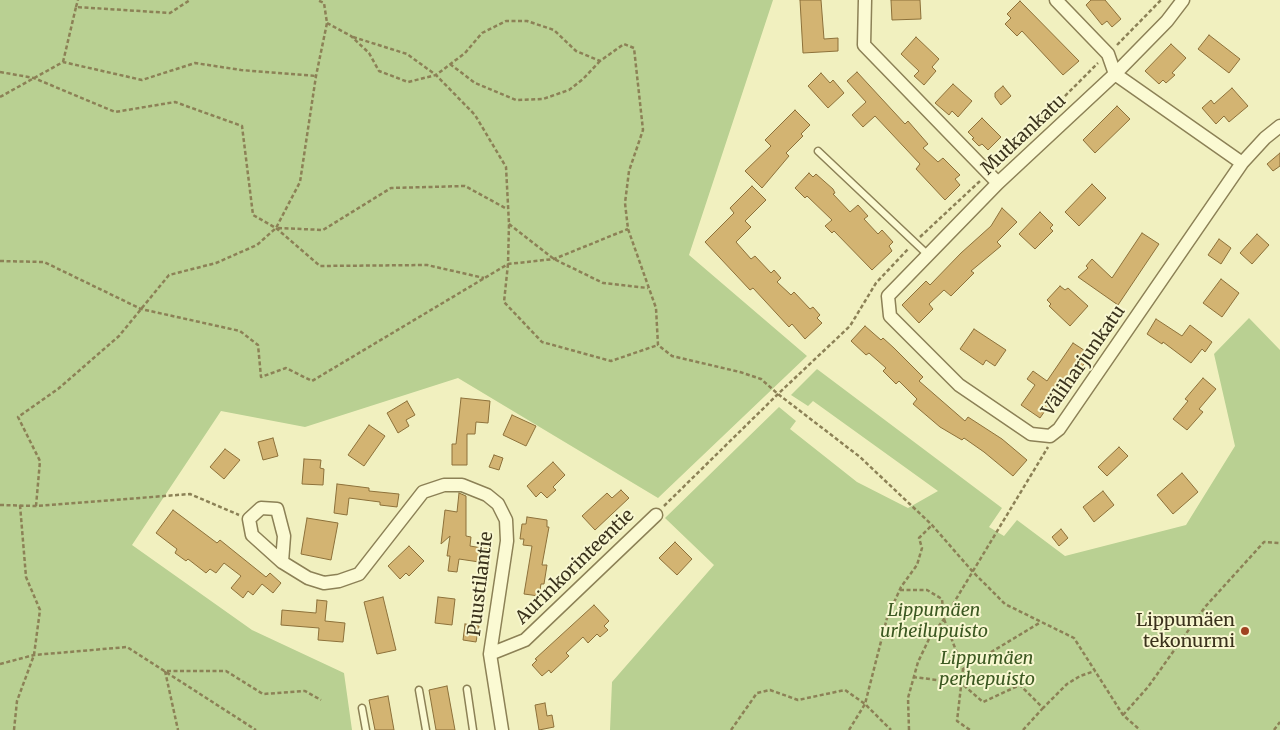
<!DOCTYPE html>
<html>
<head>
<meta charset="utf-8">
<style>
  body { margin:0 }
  canvas { display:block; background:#f1f0bf }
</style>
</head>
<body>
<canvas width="1280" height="730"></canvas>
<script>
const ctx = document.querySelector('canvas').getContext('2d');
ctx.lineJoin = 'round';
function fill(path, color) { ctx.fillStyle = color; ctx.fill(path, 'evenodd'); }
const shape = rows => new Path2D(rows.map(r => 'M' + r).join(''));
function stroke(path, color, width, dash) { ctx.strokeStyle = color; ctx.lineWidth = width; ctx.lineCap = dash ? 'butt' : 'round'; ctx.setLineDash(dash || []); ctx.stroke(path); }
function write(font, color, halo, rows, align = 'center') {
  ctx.font = font + ' Merriweather,serif'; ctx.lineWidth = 4; ctx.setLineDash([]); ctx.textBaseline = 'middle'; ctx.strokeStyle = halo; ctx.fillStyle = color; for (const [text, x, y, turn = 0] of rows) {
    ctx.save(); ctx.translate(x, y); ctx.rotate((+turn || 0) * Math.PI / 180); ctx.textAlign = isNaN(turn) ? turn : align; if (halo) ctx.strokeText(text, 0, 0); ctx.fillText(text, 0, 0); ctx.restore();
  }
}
fill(shape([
  [0,0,773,0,689,255,807,356,658,498,458,378,305,427,221,411,132,545,252,630,344,673,352,730,0,730],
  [1249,318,1280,350,1280,730,610,730,612,682,714,565,665,518,779,407,796,421,790,429,857,482,908,508,938,491,813,401,808,406,791,395,817,369,1002,508,989,527,1004,536,1017,520,1065,556,1186,525,1235,446,1214,354]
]), '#b9d092');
const building = shape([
  [800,0,821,0,824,39,838,38,838,51,803,53,800,0],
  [891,0,920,0,921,19,892,20,891,0],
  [1091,0,1105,0,1121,19,1112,27,1107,21,1102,25,1086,5,1091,0],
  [1020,1,1079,61,1063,75,1022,31,1017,36,1005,24,1011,18,1007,14,1020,1],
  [1209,35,1240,59,1229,73,1198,49,1209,35],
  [916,37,939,59,932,67,936,71,924,85,914,76,919,71,901,54,916,37],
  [1171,44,1186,58,1172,73,1175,75,1166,83,1163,80,1159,84,1145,71,1171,44],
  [857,72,905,124,908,121,928,144,923,148,938,162,943,158,960,175,955,179,960,185,945,200,916,169,920,164,875,116,863,127,852,115,866,102,847,81,857,72],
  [821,73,830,83,833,80,844,93,828,108,808,86,821,73],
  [953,84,972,101,958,117,952,111,949,115,935,103,953,84],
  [1003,86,1011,96,1001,105,995,97,995,93,1003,86],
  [1232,88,1248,106,1229,122,1224,116,1216,124,1202,108,1211,100,1214,104,1232,88],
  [1117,106,1130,119,1095,153,1083,140,1117,106],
  [795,110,810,125,801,134,803,136,786,153,789,156,762,188,745,171,771,146,765,140,795,110],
  [982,118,1001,137,988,150,982,144,979,146,972,139,974,138,968,132,982,118],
  [1280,153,1280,166,1273,171,1267,164,1280,153],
  [809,173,813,177,816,174,833,189,835,193,833,194,850,212,858,205,868,216,864,219,878,234,882,230,893,242,889,246,892,251,872,270,834,231,832,233,825,226,832,220,807,196,805,198,795,188,809,173],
  [1092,184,1106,198,1079,226,1065,212,1092,184],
  [752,186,766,200,745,221,751,227,736,242,751,259,755,256,771,273,774,270,781,278,777,282,791,295,794,292,810,309,813,307,820,315,817,318,822,323,805,339,792,324,789,327,753,288,750,290,705,242,734,213,730,208,752,186],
  [1002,208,1017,222,997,242,1001,246,971,271,974,273,951,296,944,290,929,304,933,309,919,323,902,305,926,281,930,285,961,253,991,226,1002,208],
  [1040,212,1053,225,1050,228,1053,231,1035,249,1019,234,1040,212],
  [1142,233,1159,244,1118,305,1078,277,1088,268,1086,266,1092,259,1112,278,1142,233],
  [1257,234,1269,245,1252,264,1240,253,1257,234],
  [1219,239,1231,248,1221,264,1208,255,1219,239],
  [1221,279,1239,293,1222,317,1203,303,1221,279],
  [1060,286,1065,290,1068,288,1088,306,1070,326,1049,306,1051,304,1047,300,1060,286],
  [1156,319,1182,336,1190,325,1212,342,1205,352,1202,349,1191,363,1163,342,1162,344,1147,334,1156,319],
  [865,326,881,340,883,338,894,348,923,377,919,381,965,421,968,417,1002,439,1027,460,1013,476,984,452,964,438,962,440,940,427,913,404,917,399,899,381,896,384,883,371,886,368,869,353,866,355,851,341,865,326],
  [974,329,1006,350,995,366,986,360,983,365,960,349,974,329],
  [1073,343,1090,354,1070,386,1065,382,1040,418,1021,405,1035,385,1027,379,1033,371,1047,381,1073,343],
  [1203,378,1216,389,1199,409,1203,412,1187,430,1173,419,1188,401,1185,399,1203,378],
  [461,398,490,401,488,423,476,422,475,434,467,434,467,465,452,465,452,444,456,444,461,398],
  [407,401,415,415,406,420,409,426,398,433,387,413,407,401],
  [512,415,536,426,526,446,503,435,512,415],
  [369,425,385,436,364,466,348,455,369,425],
  [273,438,278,456,263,460,258,442,273,438],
  [1119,447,1128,456,1107,476,1098,467,1119,447],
  [225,449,240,460,224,479,210,467,225,449],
  [494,455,503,458,499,470,489,467,494,455],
  [304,459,321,460,320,468,324,469,323,485,302,484,304,459],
  [553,462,565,475,553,487,556,490,547,498,541,492,536,497,527,486,553,462],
  [1182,473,1198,492,1173,514,1157,495,1182,473],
  [337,484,369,488,369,491,399,494,397,507,380,505,380,502,349,498,347,515,334,513,337,484],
  [621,490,629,498,595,530,582,516,607,493,612,498,621,490],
  [1103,491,1114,505,1094,522,1083,507,1103,491],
  [459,493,466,496,466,536,471,537,470,546,488,549,486,563,459,559,457,572,448,571,450,556,447,556,450,536,441,544,445,510,457,512,459,493],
  [173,510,217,543,220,540,266,577,270,573,281,583,273,593,262,584,253,595,248,591,243,598,231,588,241,576,224,563,216,573,210,569,206,573,188,559,186,561,175,553,177,549,156,533,173,510],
  [527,517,547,520,547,527,549,527,542,565,547,565,544,584,541,584,539,596,524,594,532,546,523,545,524,539,520,539,522,524,526,524,527,517],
  [307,518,338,523,331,560,301,554,307,518],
  [1061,529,1068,538,1059,546,1052,537,1061,529],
  [675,542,692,559,677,575,659,558,675,542],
  [409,546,424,561,409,576,406,573,400,579,388,566,409,546],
  [383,597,396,650,377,654,364,602,383,597],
  [438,597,455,599,452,625,435,623,438,597],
  [317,600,327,601,325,621,345,623,343,642,318,640,319,628,281,625,282,610,316,613,317,600],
  [594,605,609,621,604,626,608,630,600,637,597,634,588,643,583,637,566,653,569,656,551,673,549,670,542,676,532,665,537,660,535,659,594,605],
  [465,624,479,626,476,642,463,640,465,624],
  [447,686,455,730,436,730,429,690,447,686],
  [388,696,394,730,375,730,369,700,388,696],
  [545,703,547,716,552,715,554,727,539,730,535,705,545,703]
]);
fill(building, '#d3b472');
stroke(building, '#8d713a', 1);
const lane = shape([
  [818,151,927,254],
  [467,689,473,730],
  [419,690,426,730],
  [362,708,366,730]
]);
const street = shape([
  [865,0,864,45,998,183],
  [1056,0,1108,54,1115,74,1242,163],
  [1183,0,1167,21,1115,74,998,183,888,296,890,316,959,385,1031,434,1050,436,1059,429,1242,163,1265,138,1280,126],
  [282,562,284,536,277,509,261,508,249,519,252,535,282,562,308,578,324,583,339,581,359,574,423,492,444,485,462,485,487,495,498,504,506,520,507,541,490,654,502,730],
  [490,654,525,640,656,515]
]);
stroke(lane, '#8c8156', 9);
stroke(street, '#8c8156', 15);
stroke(shape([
  [76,7,78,0],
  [327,23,351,36,369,53,379,71,408,82,436,75,465,53,482,33,506,21,527,21,554,30,576,51,600,61,624,44,634,48,643,130,629,171,625,203,628,229,656,308,658,345,672,356,740,372,761,379,778,394,860,457,932,525,973,572,1005,604,1074,638,1123,715,1140,730],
  [353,37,407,54,436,75,475,115,506,167,509,224,508,264,554,259,628,229],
  [1117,45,1161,0],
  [63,62,76,7,170,13,190,0],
  [450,64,475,83,516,100,543,99,569,90,583,79,600,61],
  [0,72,34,78,115,112,175,102,242,126,253,215,276,228,320,266,427,265,484,278],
  [0,97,63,62,142,80,195,63,241,70,316,76],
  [996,165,1098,63],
  [509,224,554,259,603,283,648,288],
  [278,228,323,230,391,188,465,186,507,209],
  [920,237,980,181],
  [0,261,44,262,141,309,240,331,258,345,261,377,286,368,312,381,508,264],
  [508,264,504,302,542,342,611,361,658,345],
  [0,505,36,506,190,494,239,515],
  [36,506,40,461,18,417,58,389,119,336,169,275,216,263,257,245,276,228,300,182,316,76,327,23,324,3,317,0],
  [664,506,778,394,850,326,876,283,909,248],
  [900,590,927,590,942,599,944,619,963,669,957,721,970,730],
  [0,664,34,655,127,647,256,730],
  [963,669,1041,622],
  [165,671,178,730],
  [167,671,226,671,263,694,305,691,321,700],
  [913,677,961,683,983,702,1020,685,1043,708,1067,684,1080,676,1095,671],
  [1123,715,1148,687,1205,607,1264,542,1280,543],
  [14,730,17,701,34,655,40,610,26,577,20,505],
  [731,730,757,693,770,690,798,700,845,690,865,704,891,730],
  [849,730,865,704,887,618,901,587,917,565,922,548,919,538,932,525],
  [909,730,908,698,918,662,929,639,944,619,1048,447],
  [1023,730,1043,708],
  [1274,730,1280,722]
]), '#8c8156', 2.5, [4, 2.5]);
stroke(lane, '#fbfad3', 6);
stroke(street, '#fbfad3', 12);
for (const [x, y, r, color] of [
  [1245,631,5,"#a04221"]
]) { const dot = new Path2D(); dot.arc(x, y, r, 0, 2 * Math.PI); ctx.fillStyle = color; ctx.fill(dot); stroke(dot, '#f8f7d0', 2); }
write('18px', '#3a321c', '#f8f7d0', [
  ["Mutkankatu",1024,135,-43],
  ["Väliharjunkatu",1084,361,-55],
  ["Aurinkorinteentie",575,567,-44],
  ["Puustilantie",481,584,-83]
]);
write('italic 18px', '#3b5821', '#f8f7d0', [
  ["Lippumäen",934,611],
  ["urheilupuisto",934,632],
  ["Lippumäen",987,659],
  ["perhepuisto",987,680]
]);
write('18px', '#3a321c', '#f8f7d0', [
  ["Lippumäen",1235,621],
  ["tekonurmi",1235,642]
], 'right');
</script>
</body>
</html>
